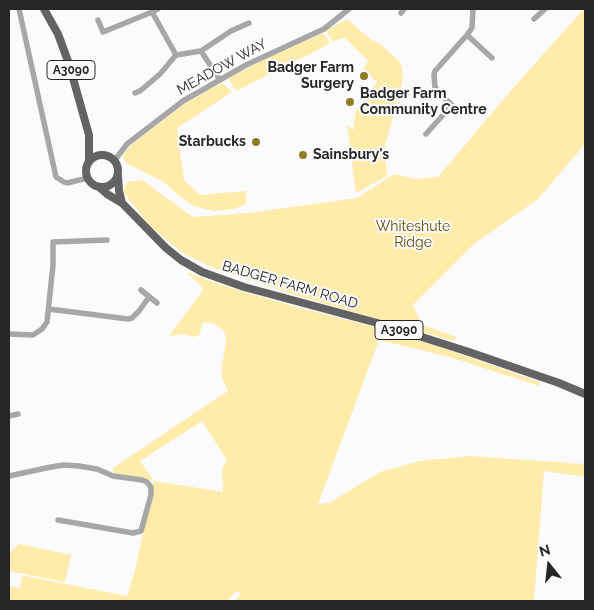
<!DOCTYPE html>
<html>
<head>
<meta charset="utf-8">
<style>
  body { margin:0 }
  #map { position:relative; width:594px; height:610px; overflow:hidden; background:#fbfbfe; font-family:Raleway,sans-serif }
  canvas { display:block }
  .frame { position:absolute; inset:0; border:10px solid #262627; pointer-events:none }
  .north { position:absolute; left:524px; top:540px; width:50px; height:50px; -webkit-text-stroke:4px #fbfbfe; paint-order:stroke; rotate:344deg; font-size:14px; font-weight:700; line-height:20px; text-align:center; color:#262627 }
  .north::after { content:''; display:block; margin:auto; width:18px; height:22px; background:#262627; clip-path:polygon(50% 0,100% 100%,50% 72%,0 100%) }
</style>
</head>
<body>
<div id="map">
<canvas width="594" height="610"></canvas>
<div class="frame"></div>
<div class="north">N</div>
</div>
<script>
const ctx = document.querySelector('canvas').getContext('2d');
ctx.lineJoin = 'round';
function fill(path, color) { ctx.fillStyle = color; ctx.fill(path, 'evenodd'); }
const shape = rows => new Path2D(rows.map(r => 'M' + r).join(''));
function stroke(path, color, width, dash) { ctx.strokeStyle = color; ctx.lineWidth = width; ctx.lineCap = dash ? 'butt' : 'round'; ctx.setLineDash(dash || []); ctx.stroke(path); }
function write(font, color, halo, rows, align = 'center') {
  ctx.font = font + ' Raleway,sans-serif'; ctx.lineWidth = 4; ctx.setLineDash([]); ctx.textBaseline = 'middle'; ctx.strokeStyle = halo; ctx.fillStyle = color; for (const [text, x, y, turn = 0] of rows) {
    ctx.save(); ctx.translate(x, y); ctx.rotate((+turn || 0) * Math.PI / 180); ctx.textAlign = isNaN(turn) ? turn : align; if (halo) ctx.strokeText(text, 0, 0); ctx.fillText(text, 0, 0); ctx.restore();
  }
}
fill(shape([
  [584,9,585,9,585,144,538,199,475,243,413,305,422,325,457,337,453,341,298,296,214,268,184,254,151,227,123,192,127,182,142,180,193,217,249,213,357,198,394,174,415,179,438,177,513,88],
  [347,19,370,39,380,44,398,60,401,64,403,76,402,84,385,146,387,176,356,193,347,125,353,130,356,110,377,82,363,69,368,61,344,37,333,42,326,31],
  [323,33,330,43,318,50,236,91,228,78,269,57],
  [223,83,232,92,177,128,184,180,200,195,246,191,246,204,234,209,214,211,194,206,179,196,164,182,128,164,124,160,123,155,133,143,186,103,210,89],
  [186,272,228,287,296,307,371,326,426,342,540,382,539,386,450,357,379,340,318,504,329,503,380,472,420,461,470,456,585,464,585,477,544,471,534,601,234,601,241,594,236,591,227,601,9,601,9,586,20,588,22,577,25,576,127,596,136,566,154,481,114,474,113,468,228,391,222,378,222,367,226,341,225,333,221,328,212,323,203,322,199,335,193,337,185,334,169,336,203,290,202,287],
  [202,421,227,460,222,468,223,492,154,481,140,461],
  [19,544,71,555,65,582,9,571,9,553]
]), '#ffecab');
stroke(shape([
  [19,9,56,177,64,182,67,183,88,178],
  [152,12,176,55],
  [401,13,404,9],
  [534,19,545,9],
  [98,20,103,32,152,12,158,9],
  [467,35,492,58],
  [201,51,220,80],
  [135,93,140,91,160,74,176,55,201,51,231,31,249,23],
  [426,134,452,105,440,94,435,87,434,74,435,71,467,35,472,28,473,9],
  [115,160,127,144,183,101,246,65,324,29,349,9],
  [141,290,157,303],
  [49,309,128,319,132,318,139,311,149,297],
  [9,334,33,335,42,329,47,322,53,265,53,242,107,240],
  [9,416,18,414],
  [9,476,51,467,63,465,79,466,97,469,113,476,142,480,147,482,151,487,151,495,141,531,133,533,58,520]
]), '#a7a7a8', 5.5);
stroke(shape([
  [44,9,58,34,69,64,89,135,89,162],
  '86 171a16 16 0 1 1 32 0a16 16 0 1 1-32 0Z',
  [118,176,119,191,122,203],
  [99,187,107,194,122,203,166,248,181,260,202,272,244,287,381,324,469,352,559,383,585,394]
]), '#636265', 8);
for (const [x, y, r, color] of [
  [364,76,5,"#927c23"],
  [350,102,5,"#927c23"],
  [256,142,5,"#927c23"],
  [303,155,5,"#927c23"]
]) { const dot = new Path2D(); dot.arc(x, y, r, 0, 2 * Math.PI); ctx.fillStyle = color; ctx.fill(dot); stroke(dot, '#fbfbfe', 2); }
for (const [x, y, w] of [
  [71,70,48],
  [399,330,48]
]) { const box = new Path2D(); box.roundRect(x - w / 2, y - 9.5, w, 19, 4); ctx.fillStyle = '#fbfbfe'; ctx.fill(box); stroke(box, '#262627', 1); }
write('bold 12px', '#262627', null, [
  ["A3090",71,70],
  ["A3090",399,330]
]);
write('14px', '#262627', '#fbfbfe', [
  ["MEADOW WAY",222,67,-29],
  ["BADGER FARM ROAD",290,285,16]
]);
write('bold 14px', '#262627', '#fbfbfe', [
  ["Badger Farm",354,68],
  ["Surgery",354,84],
  ["Badger Farm",360,94,"left"],
  ["Community Centre",360,110,"left"],
  ["Starbucks",246,142],
  ["Sainsbury's",313,155,"left"]
], 'right');
write('14px', '#604f00', '#fbfbfe', [
  ["Whiteshute",413,227],
  ["Ridge",413,243]
]);
</script>
</body>
</html>
